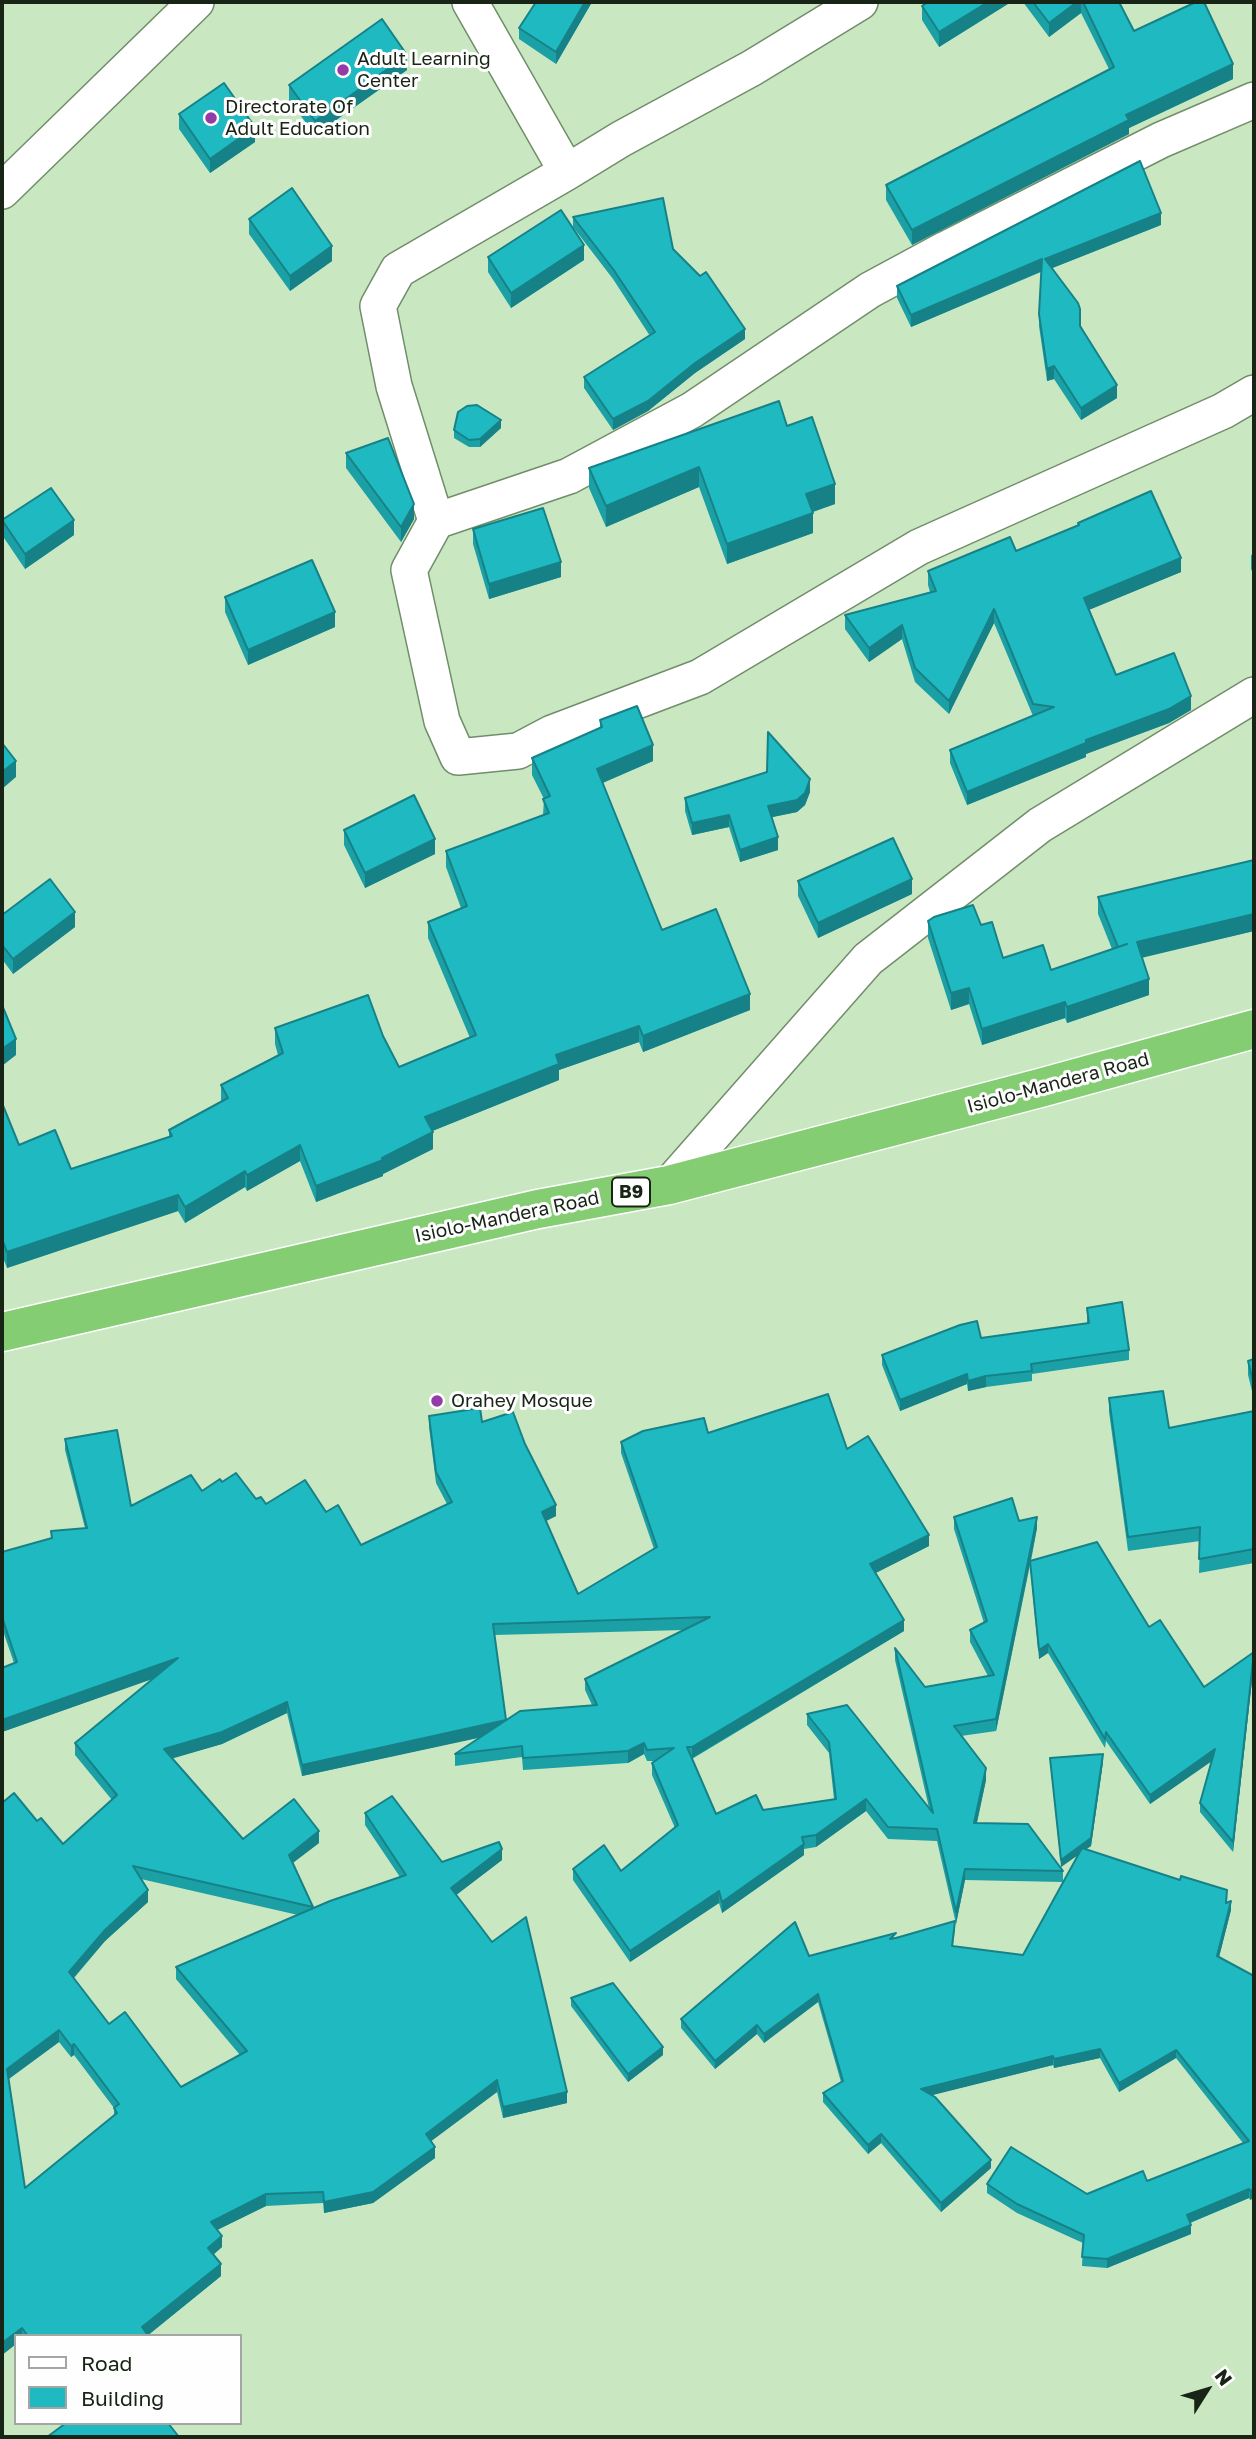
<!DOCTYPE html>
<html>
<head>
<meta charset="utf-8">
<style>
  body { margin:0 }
  #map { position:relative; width:1256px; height:2439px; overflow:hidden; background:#c9e8c2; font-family:"Golos Text",sans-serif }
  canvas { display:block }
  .frame { position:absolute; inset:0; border:4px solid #182416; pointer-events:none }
  .legend { position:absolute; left:14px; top:2334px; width:228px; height:91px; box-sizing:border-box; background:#fefefe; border:2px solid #a2a7a1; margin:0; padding:9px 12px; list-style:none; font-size:21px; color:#182416 }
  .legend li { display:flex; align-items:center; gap:14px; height:35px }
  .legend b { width:35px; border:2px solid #a2a7a1 }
  .north { position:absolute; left:1172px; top:2355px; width:70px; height:70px; -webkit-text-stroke:5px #fefefe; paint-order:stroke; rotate:53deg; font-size:19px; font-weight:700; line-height:28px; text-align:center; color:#182416 }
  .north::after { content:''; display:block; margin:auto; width:24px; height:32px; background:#182416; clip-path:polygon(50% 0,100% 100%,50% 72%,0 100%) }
</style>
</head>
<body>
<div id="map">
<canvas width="1256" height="2439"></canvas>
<div class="frame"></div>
<ul class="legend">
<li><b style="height:9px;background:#fff"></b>Road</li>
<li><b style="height:19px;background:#1fbac1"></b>Building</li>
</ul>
<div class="north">N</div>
</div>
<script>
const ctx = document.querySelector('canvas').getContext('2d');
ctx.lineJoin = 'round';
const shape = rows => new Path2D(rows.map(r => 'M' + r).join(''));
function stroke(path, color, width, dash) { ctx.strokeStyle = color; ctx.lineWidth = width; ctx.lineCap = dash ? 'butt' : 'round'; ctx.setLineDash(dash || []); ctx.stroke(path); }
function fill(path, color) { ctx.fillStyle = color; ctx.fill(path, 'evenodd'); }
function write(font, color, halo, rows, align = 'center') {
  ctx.font = font + ' "Golos Text",sans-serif'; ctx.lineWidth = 6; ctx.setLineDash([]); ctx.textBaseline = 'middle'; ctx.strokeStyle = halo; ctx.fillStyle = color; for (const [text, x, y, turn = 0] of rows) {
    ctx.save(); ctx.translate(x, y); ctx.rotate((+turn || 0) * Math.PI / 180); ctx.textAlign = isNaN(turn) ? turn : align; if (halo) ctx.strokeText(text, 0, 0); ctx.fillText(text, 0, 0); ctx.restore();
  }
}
const street = shape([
  [470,2,567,172,621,139,752,68,860,2],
  [567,172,398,270,378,306,394,386,436,521,409,570,442,721,458,757,518,751,552,733,700,677,919,547,1223,411,1254,393],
  [2,191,196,2],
  [436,521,569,476,692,410,870,290,946,249,1161,140,1254,100],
  [669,1185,868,959,1040,825,1254,695]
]);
const highway = shape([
  [2,1332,538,1209,669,1185,1040,1088,1254,1029]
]);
stroke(street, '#718d6a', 38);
stroke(highway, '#fff', 41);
stroke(street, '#fff', 35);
stroke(highway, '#85cd73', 38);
fill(shape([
  [592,2,556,64,519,39,519,28],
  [928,2,1011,2,939,47,922,20,922,6],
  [1023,2,1119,2,1134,31,1233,79,1129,128,1129,134,912,245,886,200,886,185,1109,69,1081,13,1049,37],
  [407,70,315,135,289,100,289,85],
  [179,114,255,142,210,173,179,129],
  [573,217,673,249,745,339,695,373,648,411,613,430,584,388,584,377,650,336,613,279,573,227],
  [249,219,332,261,290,291,249,234],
  [1161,225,1052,268,1117,398,1081,420,1054,379,1047,381,1039,326,1041,272,911,327,897,298,897,286],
  [488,257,584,260,511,308,488,272],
  [787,426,835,504,813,512,813,533,727,564,699,487,606,527,589,488,589,468],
  [501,428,480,447,469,447,454,438,454,430],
  [346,453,414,519,401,542,346,468],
  [2,520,74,535,25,569,2,535],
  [1078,523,1181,572,1088,610,1116,675,1191,710,1169,723,1086,754,1086,757,967,805,950,763,950,750,1033,716,994,623,949,714,915,682,902,639,869,662,845,629,845,615,930,592,928,585,928,571,1016,551,1078,526],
  [473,529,561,577,489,599,473,544],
  [1254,554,1254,575,1251,569,1251,555],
  [225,597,335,627,248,665,225,612],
  [600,720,653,761,603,783,662,930,750,1010,643,1052,639,1042,559,1070,559,1080,432,1131,433,1149,383,1174,383,1176,316,1202,300,1161,247,1191,245,1187,185,1223,178,1211,7,1268,2,1255,2,1103,19,1145,71,1169,169,1137,169,1130,221,1102,221,1085,278,1055,275,1044,275,1028,383,1036,399,1067,470,1038,428,938,428,922,461,908,446,867,446,851,543,815,544,799,532,775,532,758,600,728],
  [810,792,805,805,797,812,772,817,778,850,740,862,729,827,692,835,685,811,685,798],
  [344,830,435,854,365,888,344,845],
  [1254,860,1254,931,1142,957,1149,995,1067,1023,1065,1018,982,1045,969,1004,951,1010,928,938,928,921,981,925,1003,958,1051,970,1112,949,1098,914,1098,897],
  [798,881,912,894,818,938,798,896],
  [2,915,75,927,13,974,2,959],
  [1087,1308,1129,1350,1129,1360,1032,1374,1032,1381,986,1387,968,1391,967,1384,900,1411,882,1365,882,1355,1087,1323],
  [1254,1359,1254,1399,1248,1375,1248,1361],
  [828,1394,847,1449,868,1436,929,1535,929,1546,875,1573,904,1620,904,1631,692,1759,716,1814,756,1795,763,1810,834,1799,829,1753,807,1725,807,1714,847,1705,929,1808,895,1660,895,1648,925,1687,988,1676,970,1642,970,1630,984,1623,954,1529,954,1517,1012,1498,1019,1521,1037,1517,1037,1528,1031,1561,1097,1542,1149,1627,1160,1620,1204,1687,1254,1652,1254,1662,1233,1852,1200,1812,1200,1803,1211,1761,1150,1804,1106,1741,1105,1748,1048,1653,1039,1659,1030,1565,996,1731,961,1736,986,1768,986,1780,977,1823,1028,1824,1063,1871,1063,1882,965,1880,956,1924,937,1841,888,1839,866,1811,816,1847,804,1849,804,1855,722,1913,719,1903,630,1962,573,1880,573,1869,604,1845,621,1871,675,1828,652,1775,652,1763,656,1761,647,1761,644,1754,628,1763,523,1770,522,1757,455,1766,455,1754,480,1737,302,1776,287,1713,222,1744,172,1758,243,1839,294,1799,319,1831,319,1843,292,1863,313,1908,330,1901,400,1877,365,1825,365,1813,392,1796,442,1862,499,1842,502,1849,502,1860,456,1895,492,1942,526,1917,567,2092,567,2103,503,2118,497,2092,431,2141,435,2147,435,2158,373,2203,324,2213,323,2203,266,2206,217,2230,222,2236,222,2247,213,2255,221,2264,221,2276,147,2336,16,2336,16,2344,2,2355,2,1803,14,1793,37,1821,41,1818,63,1844,112,1800,75,1755,75,1743,154,1678,2,1732,2,1668,14,1663,2,1628,2,1552,51,1538,51,1531,85,1528,65,1450,65,1439,117,1430,131,1506,191,1475,202,1491,220,1479,222,1482,236,1473,256,1499,261,1497,266,1504,305,1480,326,1512,338,1505,361,1545,447,1504,436,1483,429,1427,429,1416,480,1408,482,1422,513,1412,525,1444,556,1505,556,1516,546,1521,578,1594,654,1549,621,1453,621,1442,643,1431,704,1418,708,1433],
  [685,1630,585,1679,585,1690,592,1705,520,1711,506,1721,494,1635],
  [141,1879,298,1915,176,1967,176,1979,240,2055,181,2087,125,2012,109,2024,74,1978,105,1941,148,1902,148,1890],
  [59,2042,71,2057,74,2055,114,2108,114,2115,25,2188,9,2079],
  [1109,1398,1169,1428,1254,1411,1254,1563,1199,1573,1200,1541,1128,1551,1109,1412],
  [1050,1758,1103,1762,1091,1846,1086,1849,1227,1902,1231,1910,1219,1957,1254,1976,1250,2200,1249,2198,1190,2223,1191,2234,1107,2268,1082,2266,1083,2243,1017,2213,987,2193,987,2184,1087,2194,1147,2181,1243,2143,1176,2058,1119,2092,1100,2058,1054,2068,1053,2065,931,2095,991,2168,941,2212,881,2143,868,2154,823,2102,823,2093,841,2082,818,2002,764,2043,757,2034,715,2069,681,2028,681,2019,809,1956,896,1937,955,1930,953,1946,1023,1955,1079,1854,1061,1867],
  [571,1998,663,2055,628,2082,571,2006]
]), '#1ba0a6');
fill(shape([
  [585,2,592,2,556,64,556,52],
  [988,2,1011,2,939,47,939,32],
  [1077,2,1081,2,1081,13,1049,37,1049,23],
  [407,55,407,70,315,135,315,121],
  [1233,64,1233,79,1129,128,1129,134,912,245,912,230,1126,115],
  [255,127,255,142,210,173,210,159],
  [1161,213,1161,225,1045,271,1045,259],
  [584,245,584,260,511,308,511,293],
  [332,246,332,261,290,291,290,276],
  [1042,259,1042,271,911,327,911,315],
  [745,329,745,339,695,373,648,411,613,430,613,419],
  [1054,366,1054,379,1047,381,1047,369],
  [1117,385,1117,398,1081,420,1081,408],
  [501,420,501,428,480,447,480,439],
  [699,467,699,487,606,527,606,506],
  [835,484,835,504,806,514,806,494],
  [414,504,414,519,401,542,401,527],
  [813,513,813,533,727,564,727,544],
  [74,520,74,535,25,569,25,554],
  [1181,558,1181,572,1084,612,1084,598],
  [561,562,561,577,489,599,489,584],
  [994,609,994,623,949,714,949,701],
  [335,612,335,627,248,665,248,650],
  [902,625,902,639,869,662,869,648],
  [1191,696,1191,710,1169,723,1086,754,1086,757,967,805,967,792],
  [653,745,653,761,597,785,597,769],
  [16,761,16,777,2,789,2,772],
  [810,779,810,792,805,805,797,812,768,818,768,806],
  [729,815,729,827,692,835,692,823],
  [778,837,778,850,740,862,740,850],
  [435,839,435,854,365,888,365,873],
  [912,879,912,894,818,938,818,923],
  [75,912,75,927,13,974,13,959],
  [1254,914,1254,931,1137,959,1137,942],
  [1149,979,1149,995,1067,1023,1067,1007],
  [969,988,969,1004,951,1010,951,993],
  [750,994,750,1010,643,1052,643,1036],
  [1065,1002,1065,1018,982,1045,982,1029],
  [639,1026,639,1042,559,1070,559,1080,425,1134,425,1117,556,1055],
  [16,1039,16,1055,2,1066,2,1049],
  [433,1132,433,1149,383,1174,383,1176,316,1202,316,1186,382,1158],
  [300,1145,300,1161,247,1191,247,1175],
  [245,1171,245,1187,185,1223,185,1207],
  [178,1195,178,1211,7,1268,7,1252],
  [967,1374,967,1384,900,1411,900,1400],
  [986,1376,986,1387,968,1391,968,1381],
  [556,1505,556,1516,542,1523,542,1512],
  [1037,1517,1037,1528,996,1731,996,1719],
  [929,1535,929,1546,870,1576,870,1564],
  [904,1620,904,1631,692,1758,692,1747],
  [1048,1644,1048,1653,1039,1659,1039,1650],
  [1254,1652,1254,1662,1233,1852,1233,1842],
  [178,1658,178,1670,2,1732,2,1720],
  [287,1702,287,1713,222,1744,164,1761,164,1749],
  [506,1720,506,1732,302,1776,302,1765],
  [644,1743,644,1754,628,1763,628,1751],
  [1215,1749,1215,1759,1150,1804,1150,1795],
  [1103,1754,1103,1762,1091,1846,1061,1867,1061,1860],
  [986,1768,986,1780,974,1835,974,1823],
  [866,1799,866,1811,816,1847,816,1835],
  [319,1831,319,1843,289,1866,289,1855],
  [804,1844,804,1855,722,1913,722,1902],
  [502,1849,502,1860,451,1899,451,1888],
  [965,1869,965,1880,956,1924,956,1912],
  [148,1890,148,1902,105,1941,69,1983,69,1972,105,1930],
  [719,1891,719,1903,630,1962,630,1951],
  [1231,1901,1231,1910,1217,1965,1217,1956],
  [818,1994,818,2002,764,2043,764,2034],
  [757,2025,757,2034,715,2069,715,2061],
  [59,2030,59,2042,7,2080,7,2069],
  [74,2044,74,2055,71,2057,71,2046],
  [663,2047,663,2055,628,2082,628,2074],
  [1100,2049,1100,2058,1054,2068,1054,2059],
  [1176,2050,1176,2058,1119,2092,1119,2083],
  [1053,2056,1053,2065,921,2098,921,2089],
  [497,2080,497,2092,426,2145,426,2134],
  [567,2092,567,2103,503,2118,503,2107],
  [881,2134,881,2143,868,2154,868,2145],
  [435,2147,435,2158,373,2203,324,2213,324,2202],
  [991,2160,991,2168,941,2212,941,2203],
  [1249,2189,1249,2198,1187,2224,1187,2215],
  [1254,2189,1254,2198,1250,2200,1250,2191],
  [266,2194,266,2206,211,2233,211,2222],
  [1191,2225,1191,2234,1107,2268,1107,2259],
  [222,2236,222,2247,208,2259,208,2248],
  [221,2264,221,2276,147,2336,142,2336,142,2327],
  [22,2328,22,2336,16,2336,16,2344,2,2355,2,2343]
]), '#168287');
const building = shape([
  [536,2,585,2,556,52,519,28,536,2],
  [928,2,988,2,939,32,922,6,928,2],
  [1033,2,1077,2,1049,23,1033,2],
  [1083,2,1119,2,1134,31,1196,2,1204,2,1233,64,1126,115,1129,120,912,230,886,185,1114,67,1083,2],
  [382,19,407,55,315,121,289,85,382,19],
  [224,83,255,127,210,159,179,114,224,83],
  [1140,161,1161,213,1045,259,1078,303,1080,309,1080,326,1117,385,1081,408,1054,366,1047,369,1039,314,1042,259,911,315,897,286,1140,161],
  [292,188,332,246,290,276,249,219,292,188],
  [663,198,673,249,700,276,706,272,745,329,695,363,648,401,613,419,584,377,655,332,613,269,573,217,663,198],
  [561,210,584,245,511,293,488,257,561,210],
  [779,401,787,426,812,417,835,484,806,494,813,513,727,544,699,467,606,506,589,468,779,401],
  [477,405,501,420,480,439,469,440,454,430,458,412,467,406,477,405],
  [388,438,414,504,401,527,346,453,388,438],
  [51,488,74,520,25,554,2,520,51,488],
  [1151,491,1181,558,1084,598,1116,675,1174,653,1191,696,1169,709,1086,740,1086,743,967,792,950,750,1054,707,1033,704,994,609,949,701,915,668,902,625,869,648,845,615,936,591,928,571,1010,537,1016,551,1079,525,1078,523,1151,491],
  [543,508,561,562,489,584,473,529,543,508],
  [312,560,335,612,248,650,225,597,312,560],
  [637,706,653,745,597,769,662,930,716,909,750,994,643,1036,639,1026,556,1055,559,1064,425,1117,433,1132,382,1158,383,1160,316,1186,300,1145,247,1175,245,1171,185,1207,178,1195,7,1252,2,1239,2,1103,19,1145,55,1130,71,1169,172,1136,169,1130,228,1098,221,1085,283,1053,275,1028,368,995,383,1036,399,1067,476,1035,428,922,467,906,446,851,549,813,543,799,550,796,532,758,602,727,600,720,637,706],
  [768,732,810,779,805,793,797,800,768,806,778,837,740,850,729,815,692,823,685,798,767,772,768,732],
  [2,743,16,761,2,772,2,743],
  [414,795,435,839,365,873,344,830,414,795],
  [893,838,912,879,818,923,798,881,893,838],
  [1254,860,1254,914,1137,942,1149,979,1067,1007,1065,1002,982,1029,969,988,951,993,928,921,934,917,973,905,981,925,992,922,1003,958,1043,945,1051,970,1127,944,1118,947,1098,897,1254,860],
  [50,879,75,912,13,959,2,945,2,915,50,879],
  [2,1005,16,1039,2,1049,2,1005],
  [1122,1302,1129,1350,1031,1364,1032,1371,986,1376,968,1381,967,1374,900,1400,882,1355,960,1325,977,1321,981,1338,1089,1323,1087,1308,1122,1302],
  [1254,1359,1254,1385,1248,1361,1254,1359],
  [1163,1391,1169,1428,1254,1411,1254,1549,1199,1559,1200,1527,1128,1537,1109,1398,1163,1391],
  [828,1394,847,1449,868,1436,929,1535,870,1564,904,1620,692,1747,687,1747,716,1814,756,1795,763,1810,836,1799,829,1742,807,1714,847,1705,933,1813,895,1648,925,1687,994,1675,970,1630,987,1621,954,1517,1012,1498,1019,1521,1037,1517,996,1719,954,1726,986,1768,974,1823,1028,1824,1063,1871,965,1869,956,1912,937,1829,888,1827,866,1799,816,1835,802,1837,804,1844,722,1902,719,1891,630,1951,573,1869,604,1845,621,1871,678,1825,652,1763,674,1748,647,1750,644,1743,628,1751,523,1758,522,1746,455,1754,520,1711,597,1705,585,1679,710,1617,493,1624,506,1720,302,1765,287,1702,222,1732,164,1749,243,1839,294,1799,319,1831,289,1855,313,1907,133,1866,148,1890,105,1930,69,1972,109,2024,125,2012,181,2087,247,2051,176,1967,330,1901,406,1875,365,1813,392,1796,442,1862,499,1842,502,1849,451,1888,492,1942,526,1917,567,2092,503,2107,497,2080,426,2134,435,2147,373,2192,324,2202,323,2192,266,2194,211,2222,222,2236,208,2248,221,2264,142,2327,147,2334,144,2336,28,2336,22,2328,2,2343,2,1803,14,1793,37,1821,41,1818,63,1844,117,1795,75,1743,178,1658,2,1720,2,1668,17,1662,2,1617,2,1552,52,1538,51,1531,87,1528,65,1439,117,1430,131,1506,191,1475,202,1491,220,1479,222,1482,236,1473,256,1499,261,1497,266,1504,305,1480,326,1512,338,1505,361,1545,452,1502,436,1472,429,1416,480,1408,482,1422,513,1412,525,1444,556,1505,542,1512,578,1594,657,1547,621,1442,643,1431,704,1418,708,1433,828,1394],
  [59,2030,71,2046,74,2044,119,2104,114,2108,117,2113,25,2188,7,2069,59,2030],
  [1097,1542,1149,1627,1160,1620,1204,1687,1254,1652,1233,1842,1200,1803,1215,1749,1150,1795,1106,1732,1105,1739,1048,1644,1039,1650,1030,1561,1097,1542],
  [1103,1754,1091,1838,1061,1860,1050,1758,1103,1754],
  [1082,1848,1180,1880,1181,1876,1227,1890,1226,1903,1231,1901,1217,1956,1254,1976,1254,2189,1250,2191,1249,2189,1187,2215,1191,2225,1107,2259,1082,2257,1084,2235,1017,2204,987,2184,1011,2147,1087,2194,1143,2171,1147,2181,1249,2141,1176,2050,1119,2083,1100,2049,1054,2059,1053,2056,921,2089,935,2097,991,2160,941,2203,881,2134,868,2145,823,2093,843,2081,818,1994,764,2034,757,2025,715,2061,681,2019,795,1922,809,1956,896,1933,890,1939,896,1938,955,1921,952,1946,1023,1955,1082,1848],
  [613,1983,663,2047,628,2074,571,1998,613,1983],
  [66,2423,168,2423,179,2437,47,2437,66,2423]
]);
fill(building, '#1fbac1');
stroke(building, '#168287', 2);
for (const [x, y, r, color] of [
  [343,70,7,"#933ba7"],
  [211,118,7,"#933ba7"],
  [437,1401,7,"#933ba7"]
]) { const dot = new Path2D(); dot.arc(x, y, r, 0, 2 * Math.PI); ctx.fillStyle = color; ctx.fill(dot); stroke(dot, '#fefefe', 2.5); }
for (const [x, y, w] of [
  [631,1192,38]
]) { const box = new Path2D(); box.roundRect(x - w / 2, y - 14.5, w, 29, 5); ctx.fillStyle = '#fefefe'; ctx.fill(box); stroke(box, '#182416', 2); }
write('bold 18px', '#182416', null, [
  ["B9",631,1192]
]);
write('19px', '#182416', '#fefefe', [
  ["Adult Learning",357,59],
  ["Center",357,81],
  ["Directorate Of",225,107],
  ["Adult Education",225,129],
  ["Orahey Mosque",451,1401]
], 'left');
write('19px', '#182416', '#fefefe', [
  ["Isiolo-Mandera Road",1058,1083,-15],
  ["Isiolo-Mandera Road",507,1217,-12]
]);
</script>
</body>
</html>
